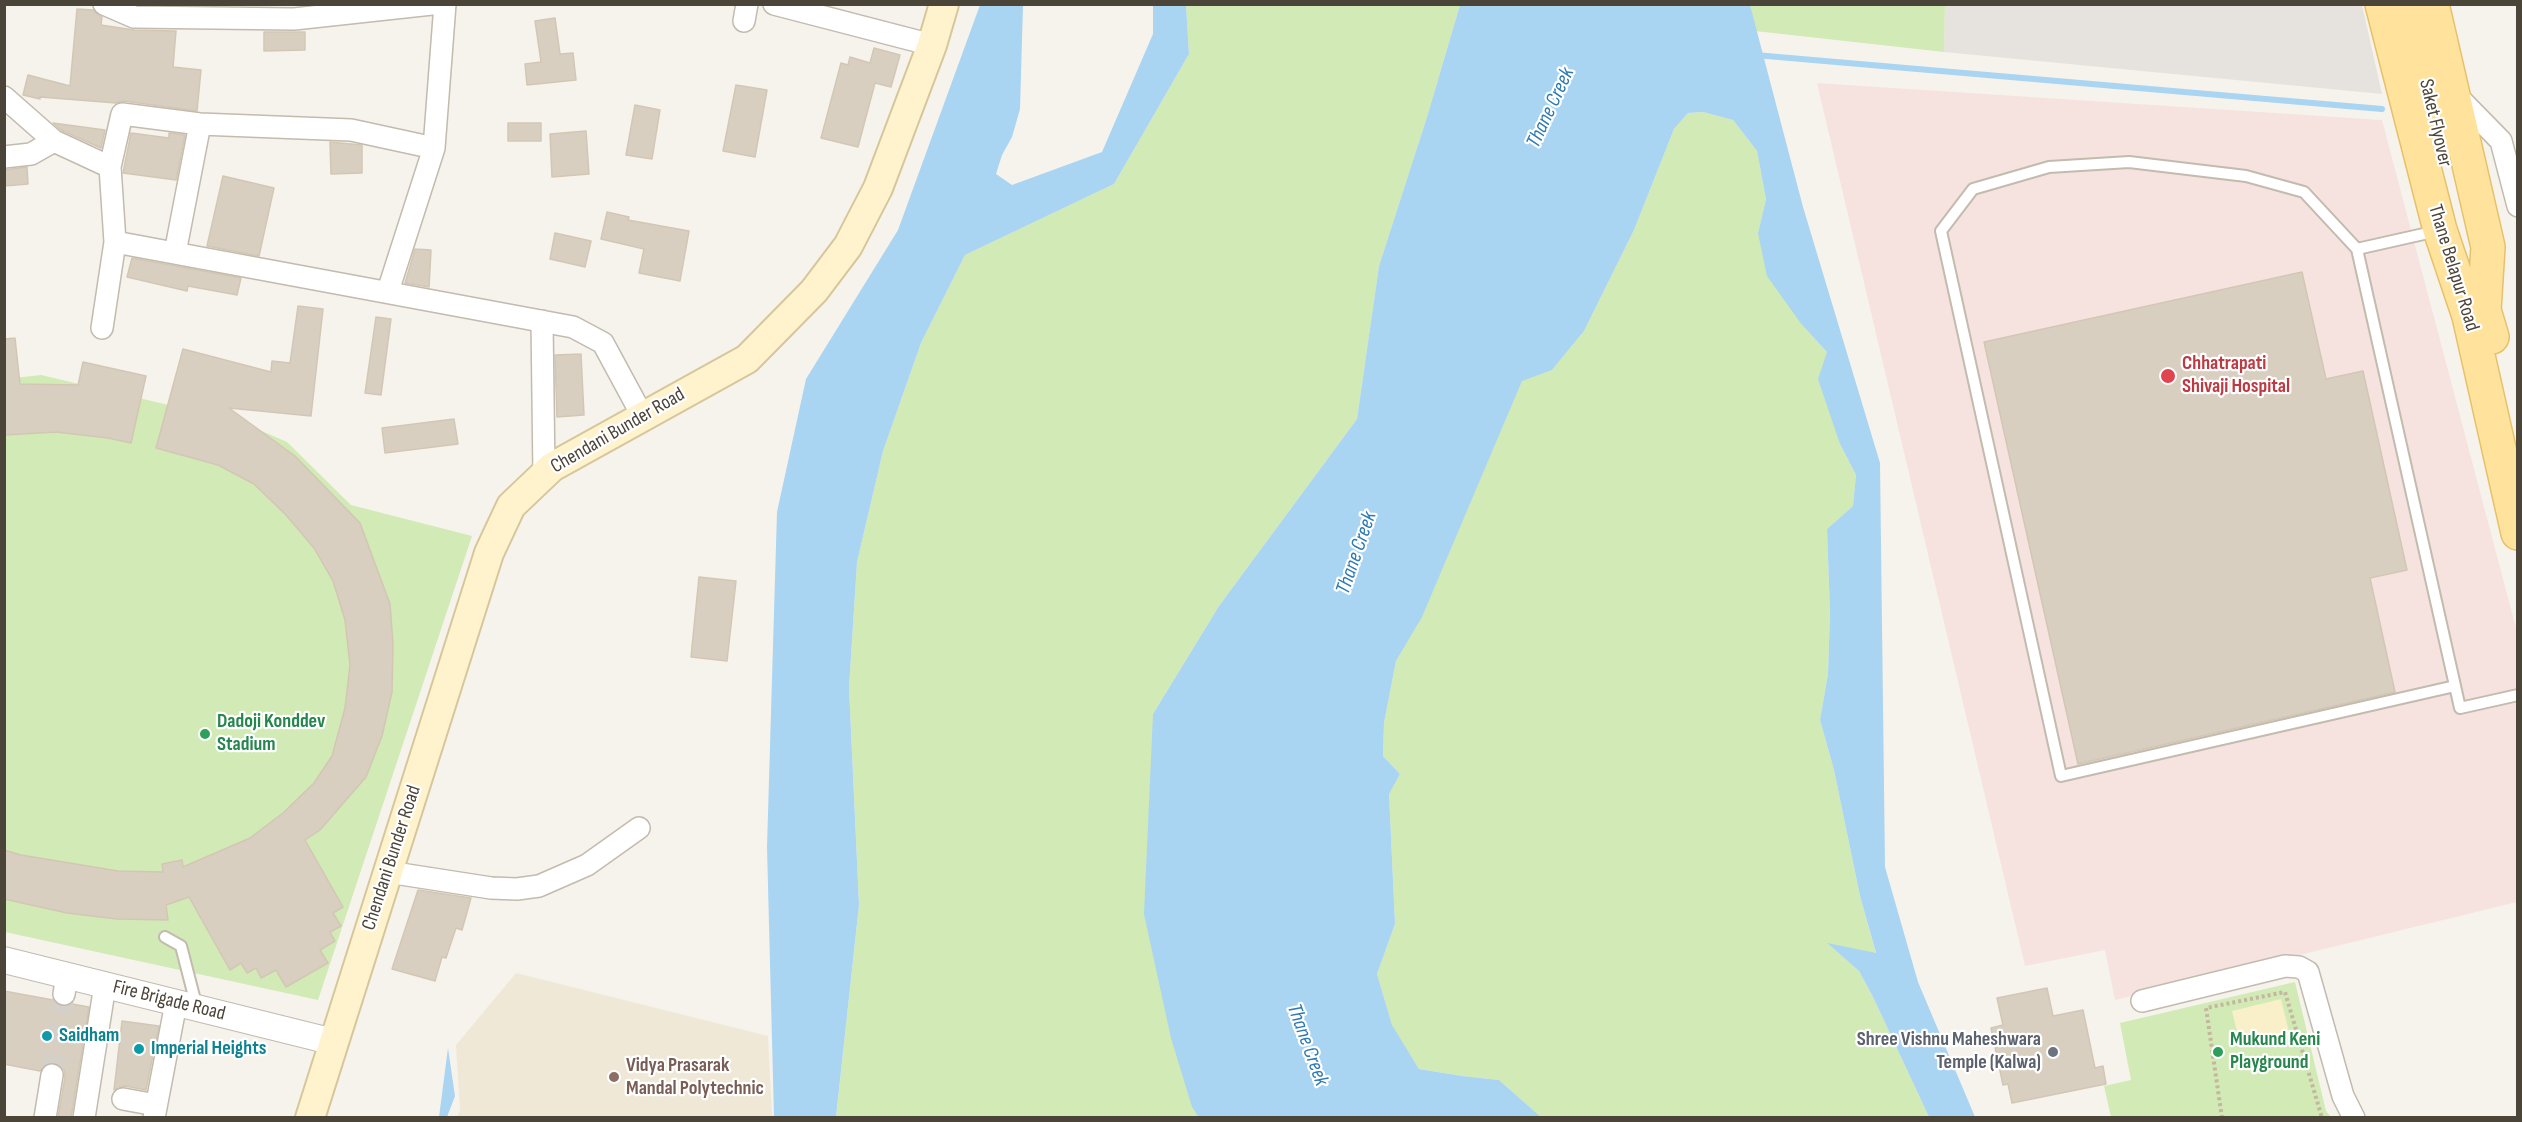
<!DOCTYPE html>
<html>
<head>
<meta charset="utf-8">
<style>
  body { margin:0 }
  #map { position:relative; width:2522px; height:1122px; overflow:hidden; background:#f6f3ec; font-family:"Sofia Sans Condensed",sans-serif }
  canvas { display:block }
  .frame { position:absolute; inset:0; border:6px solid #4b4439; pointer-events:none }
</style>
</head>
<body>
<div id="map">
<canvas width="2522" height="1122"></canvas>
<div class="frame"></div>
</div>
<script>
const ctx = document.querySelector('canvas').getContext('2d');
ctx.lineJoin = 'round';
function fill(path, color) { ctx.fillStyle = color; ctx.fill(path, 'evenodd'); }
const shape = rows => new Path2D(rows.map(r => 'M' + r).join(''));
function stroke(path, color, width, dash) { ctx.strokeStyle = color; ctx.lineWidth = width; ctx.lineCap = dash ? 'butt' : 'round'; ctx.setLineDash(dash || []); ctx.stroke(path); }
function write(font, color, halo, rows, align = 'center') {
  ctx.font = font + ' "Sofia Sans Condensed",sans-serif'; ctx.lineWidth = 4.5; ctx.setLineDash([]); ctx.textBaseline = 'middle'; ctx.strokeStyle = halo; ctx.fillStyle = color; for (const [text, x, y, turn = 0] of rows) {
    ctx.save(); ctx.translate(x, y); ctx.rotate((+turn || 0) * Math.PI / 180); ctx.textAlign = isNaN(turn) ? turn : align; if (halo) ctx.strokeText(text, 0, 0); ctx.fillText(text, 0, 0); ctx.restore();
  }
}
fill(shape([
  [1945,5,2362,5,2382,94,1944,52]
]), '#e6e2dd');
fill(shape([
  [516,973,768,1036,772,1117,457,1117,460,1110,456,1045]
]), '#efe8d6');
fill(shape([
  [1817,83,2382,120,2517,632,2517,902,2115,1000,2105,950,2025,966]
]), '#f6e3e0');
fill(shape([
  [1186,5,1460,5,1427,117,1379,266,1357,419,1219,606,1153,714,1192,1107,1199,1117,836,1118,859,905,849,688,857,562,883,451,921,343,965,255,1114,184,1189,54],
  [1750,5,1945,5,1944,52,1755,31],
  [1703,112,1733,120,1757,151,1766,199,1758,233,1802,325,1827,352,1840,444,1856,475,1853,506,1827,529,1830,613,1828,674,1820,720,1834,770,1860,896,1876,954,1828,944,1859,971,1873,997,1929,1117,1541,1117,1499,1080,1462,1076,1419,1069,1392,1026,1377,974,1395,924,1389,793,1400,774,1383,756,1384,723,1396,661,1422,616,1522,380,1552,370,1584,331,1634,230,1674,129,1688,113],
  [41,375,241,422,287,442,351,505,472,536,318,1000,5,932,5,379],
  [2295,982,2326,1111,2331,1117,2111,1117,2104,1086,2131,1080,2120,1023]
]), '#d2eab5');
fill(shape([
  [2281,999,2290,1036,2241,1048,2232,1011]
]), '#f9efc9');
fill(shape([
  [980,5,1023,5,1020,109,1012,137,1002,155,996,174,1012,185,1102,152,1153,34,1153,5,1186,5,1189,54,1114,184,965,255,921,343,883,451,857,562,849,688,859,905,836,1117,774,1117,767,847,777,512,806,379,898,230],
  [1460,5,1750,5,1803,207,1880,463,1885,867,1918,982,1975,1117,1929,1117,1873,997,1859,971,1827,943,1876,953,1860,896,1834,770,1820,720,1828,674,1830,613,1827,529,1853,506,1856,475,1840,444,1818,379,1827,352,1802,325,1767,276,1758,233,1766,199,1757,151,1733,120,1703,112,1688,113,1674,129,1634,230,1584,331,1552,370,1522,381,1422,617,1396,661,1384,723,1383,756,1400,774,1389,794,1395,924,1377,974,1392,1025,1419,1069,1462,1076,1499,1080,1541,1117,1199,1118,1192,1107,1171,1038,1144,914,1153,714,1219,606,1357,419,1379,266,1427,117],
  [448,1048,455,1096,447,1117,439,1117]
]), '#a9d4f2');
stroke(shape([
  [1755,55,2382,109]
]), '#a9d4f2', 6);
const building = shape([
  [77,9,93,10,102,17,101,25,134,30,176,31,173,67,201,70,197,111,124,101,116,103,40,97,40,99,23,95,28,75,70,86,77,9],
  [555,18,560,54,573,53,576,80,527,85,525,64,541,62,535,21,555,18],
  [264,32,305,32,305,50,264,51,264,32],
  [874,48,900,55,891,87,875,83,858,147,821,138,841,63,848,65,850,57,870,63,874,48],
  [736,85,767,90,755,157,723,151,736,85],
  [635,105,660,110,652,159,626,155,635,105],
  [53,123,105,130,101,148,61,130,53,123],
  [508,123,541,123,541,141,508,141,508,123],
  [586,131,589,174,552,177,550,134,586,131],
  [131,133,169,138,169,133,185,135,176,180,123,173,131,133],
  [330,142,362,145,362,173,331,174,330,142],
  [27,167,28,184,4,186,4,170,27,167],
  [223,176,274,188,259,256,207,246,223,176],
  [607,212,629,217,628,220,689,231,680,281,639,273,644,249,601,239,607,212],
  [555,233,591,241,585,267,550,259,555,233],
  [415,249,431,250,429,287,405,283,415,249],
  [132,258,241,278,237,295,188,286,187,291,127,277,132,258],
  [2302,272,2326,379,2363,371,2407,570,2370,578,2395,692,2078,764,1984,342,2302,272],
  [298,306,323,309,311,416,229,408,295,456,360,523,390,604,393,644,392,692,382,736,366,777,320,830,305,840,343,907,333,913,341,926,330,932,335,941,320,950,328,963,286,987,276,970,261,978,256,968,247,973,241,963,230,970,189,897,166,905,168,920,117,919,67,913,4,899,4,850,21,855,118,871,163,872,162,864,182,860,183,867,250,838,283,813,314,783,332,756,345,708,350,665,345,620,333,581,314,548,286,515,254,484,218,465,156,448,183,349,271,372,272,361,290,363,298,306],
  [376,317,391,319,381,395,365,393,376,317],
  [15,338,20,384,78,385,83,362,146,376,131,443,108,438,56,432,4,435,4,339,15,338],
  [581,354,584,415,557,417,555,355,581,354],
  [454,419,458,444,385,453,382,428,454,419],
  [699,577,736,581,727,661,691,657,699,577],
  [418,890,471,898,462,930,456,928,446,958,442,957,435,981,392,969,418,890],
  [2047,988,2053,1016,2083,1010,2095,1068,2103,1066,2106,1084,2012,1103,2008,1084,2003,1085,1991,1028,2003,1025,1997,998,2047,988],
  [4,991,53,1000,61,1006,72,1004,89,1007,71,1118,58,1118,65,1077,64,1070,60,1065,48,1063,40,1071,4,1064,4,991],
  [122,1021,159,1026,146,1090,125,1086,114,1090,122,1021]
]);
fill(building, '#d8cfc1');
stroke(building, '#d3c7b4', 1.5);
stroke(shape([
  [52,1075,64,994]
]), '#d4d0c8', 21, [21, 10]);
const service = shape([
  [2437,231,2357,249,2460,708,2518,695],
  [2357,249,2304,192,2246,176,2129,162,2049,167,1973,189,1941,231,2061,776,2455,686],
  [165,937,181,946,197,1008]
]);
const minor = shape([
  [104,4,134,17,294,19,432,4],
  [774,4,932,45],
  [744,21,747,4],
  [2454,93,2501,141,2518,206],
  [4,97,54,141,31,154,4,157],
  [54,141,110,167,115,242,573,327,603,343,643,417],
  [110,167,122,114,200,124,351,130,434,148],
  [175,253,200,124],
  [388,291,434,148,445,4],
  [542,321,544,475],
  [102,328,115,242],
  [388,872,491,888,517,889,539,886,587,865,639,828],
  [64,994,67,976],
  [2142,1001,2285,966,2299,967,2308,972,2343,1096,2354,1118],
  [123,1099,156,1105],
  [45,1118,52,1075],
  [84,1118,105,985],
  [154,1118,176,1003]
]);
const tertiary = shape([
  [4,960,334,1042]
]);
const secondary = shape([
  [310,1118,489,553,511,506,552,467,747,359,814,291,848,246,878,188,932,45,944,4]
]);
const primary = shape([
  [2382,4,2440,230,2469,316,2518,533],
  [2432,4,2488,247,2484,310,2492,337],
  [2409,5,2440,142]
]);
stroke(service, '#c2bbae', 14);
stroke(minor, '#c2bbae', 24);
stroke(tertiary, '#c2bbae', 28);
stroke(secondary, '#d6c79b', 32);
stroke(primary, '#e6c16a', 36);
stroke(shape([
  [2222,1118,2206,1008,2285,992,2322,1118]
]), '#c4b79f', 4, [3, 3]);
stroke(service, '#fff', 10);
stroke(minor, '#fff', 21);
stroke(tertiary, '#fff', 26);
stroke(secondary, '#fff3cd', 28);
stroke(primary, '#ffe39c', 33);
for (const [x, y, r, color] of [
  [2168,376,8,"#e0444e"],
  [205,734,6,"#2e9e5b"],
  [47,1036,6,"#0f9aa8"],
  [139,1049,6,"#0f9aa8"],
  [2053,1052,6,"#6b7280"],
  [2218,1052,6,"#2e9e5b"],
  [614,1077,6,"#8d6e63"]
]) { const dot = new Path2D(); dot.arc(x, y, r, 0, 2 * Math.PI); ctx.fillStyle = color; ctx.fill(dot); stroke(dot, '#fff', 2); }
write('20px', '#4b4439', '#fff', [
  ["Saket Flyover",2435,123,77],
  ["Thane Belapur Road",2453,268,73],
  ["Chendani Bunder Road",618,431,-30],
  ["Chendani Bunder Road",392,858,-72],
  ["Fire Brigade Road",169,1001,14]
]);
write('bold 20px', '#be3a42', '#fff', [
  ["Chhatrapati",2182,364],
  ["Shivaji Hospital",2182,387]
], 'left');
write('bold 20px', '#27864d', '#fff', [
  ["Dadoji Konddev",217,722],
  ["Stadium",217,745],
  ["Mukund Keni",2230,1040],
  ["Playground",2230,1063]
], 'left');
write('bold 20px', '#0d838f', '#fff', [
  ["Saidham",59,1036],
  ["Imperial Heights",151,1049]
], 'left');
write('bold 20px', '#5b616d', '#fff', [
  ["Shree Vishnu Maheshwara",2041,1040],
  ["Temple (Kalwa)",2041,1063]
], 'right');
write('bold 20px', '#785e54', '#fff', [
  ["Vidya Prasarak",626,1066],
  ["Mandal Polytechnic",626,1089]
], 'left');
write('italic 21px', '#2e7ab2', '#fff', [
  ["Thane Creek",1551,108,-65],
  ["Thane Creek",1357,553,-71],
  ["Thane Creek",1307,1045,70]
]);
</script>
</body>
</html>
